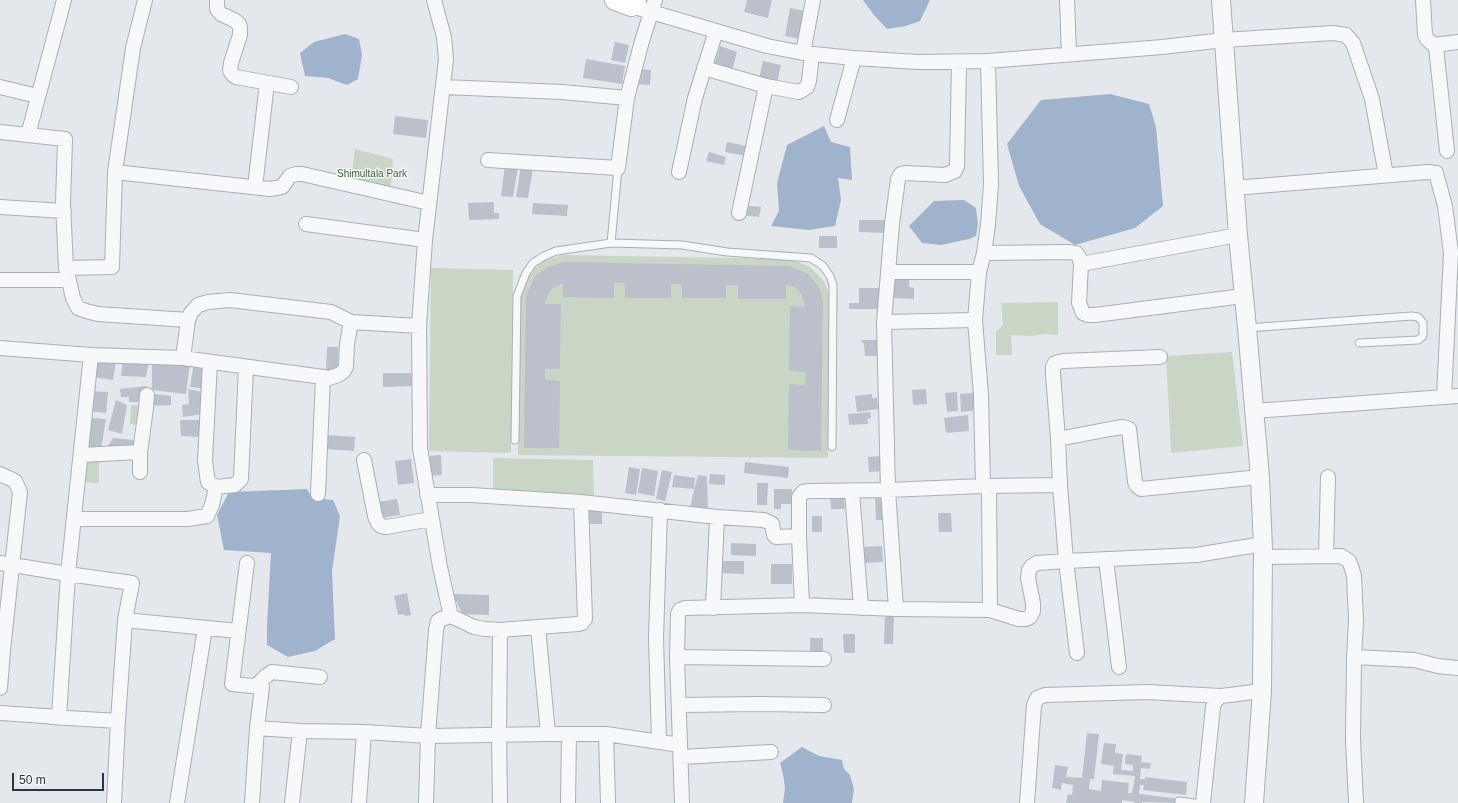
<!DOCTYPE html>
<html>
<head>
<meta charset="utf-8">
<style>
  body { margin:0 }
  #map { position:relative; width:1458px; height:803px; overflow:hidden; background:#e4e7ec; font-family:Arial,sans-serif }
  canvas { display:block }
  .scale { position:absolute; left:12px; top:773px; width:92px; height:18px; box-sizing:border-box; border:2px solid #2b3445; border-top:0; padding-left:5px; font-size:12px; line-height:14px; white-space:nowrap; color:#2b3445; -webkit-text-stroke:3px #f4f6f9; paint-order:stroke }
</style>
</head>
<body>
<div id="map">
<canvas width="1458" height="803"></canvas>
<div class="scale">50 m</div>
</div>
<script>
const ctx = document.querySelector('canvas').getContext('2d');
ctx.lineJoin = 'round';
function fill(path, color) { ctx.fillStyle = color; ctx.fill(path, 'evenodd'); }
const shape = rows => new Path2D(rows.map(r => 'M' + r).join(''));
function stroke(path, color, width, dash) { ctx.strokeStyle = color; ctx.lineWidth = width; ctx.lineCap = dash ? 'butt' : 'round'; ctx.setLineDash(dash || []); ctx.stroke(path); }
function write(font, color, halo, rows, align = 'center') {
  ctx.font = font + ' Arial,sans-serif'; ctx.lineWidth = 3; ctx.setLineDash([]); ctx.textBaseline = 'middle'; ctx.strokeStyle = halo; ctx.fillStyle = color; for (const [text, x, y, turn = 0] of rows) {
    ctx.save(); ctx.translate(x, y); ctx.rotate((+turn || 0) * Math.PI / 180); ctx.textAlign = isNaN(turn) ? turn : align; if (halo) ctx.strokeText(text, 0, 0); ctx.fillText(text, 0, 0); ctx.restore();
  }
}
fill(shape([
  [355,149,393,159,390,196,350,189],
  [563,255,791,259,810,267,824,281,830,296,828,458,518,455,519,297,528,274,543,261],
  [431,268,513,270,511,453,429,451],
  [1058,302,1058,335,1045,334,1030,336,1011,335,1012,355,996,355,996,332,1003,325,1001,303],
  [1232,352,1243,446,1171,453,1166,356],
  [131,405,147,406,145,426,130,424],
  [99,457,99,483,81,482,84,458],
  [493,458,593,460,594,499,493,492]
]), '#c9d6c5');
fill(shape([
  [863,0,930,0,920,21,906,26,887,29,874,15],
  [345,34,359,39,362,55,358,79,347,85,328,78,305,76,300,53,314,42],
  [1110,94,1149,104,1156,127,1163,206,1135,228,1075,245,1040,224,1019,186,1007,144,1041,100],
  [824,126,831,142,850,147,852,180,838,178,841,200,835,226,809,230,771,226,779,211,777,183,787,145],
  [964,200,976,208,978,224,976,236,969,239,941,245,922,243,909,226,934,201],
  [307,489,312,498,333,500,340,516,332,571,335,639,315,651,288,657,267,645,267,625,271,553,224,550,217,515,229,492],
  [802,747,819,756,842,760,844,769,850,775,854,789,852,803,783,803,785,788,783,774,780,763]
]), '#9fb4cc');
fill(shape([
  [747,0,772,0,768,18,744,12],
  [790,8,806,11,800,39,785,36],
  [615,42,629,45,625,63,611,60],
  [720,46,737,52,732,71,714,66],
  [586,59,625,66,622,84,583,78],
  [763,61,781,65,777,83,759,79],
  [638,69,651,70,650,85,637,84],
  [395,116,428,120,426,138,393,134],
  [727,142,747,146,746,156,725,152],
  [709,152,726,157,724,165,706,161],
  [505,165,518,167,513,197,501,196],
  [521,166,533,168,528,198,516,197],
  [494,202,494,213,499,213,499,219,469,220,468,203],
  [533,203,568,205,567,216,532,214],
  [743,205,761,207,759,217,742,215],
  [859,220,886,220,885,233,859,232],
  [819,236,837,236,837,248,819,248],
  [564,262,790,266,808,274,819,287,823,301,821,451,788,450,789,384,805,385,806,372,789,371,790,306,805,307,802,295,795,287,786,285,786,299,738,299,738,285,726,285,726,298,682,298,682,284,671,284,671,298,625,298,625,283,614,283,614,298,563,297,563,283,553,288,548,294,545,304,561,304,560,369,545,369,545,380,560,381,559,448,524,448,526,296,535,276,548,267],
  [894,280,909,280,909,287,914,288,914,299,894,298],
  [859,288,879,288,879,309,849,309,849,303,859,303],
  [861,340,877,340,878,356,865,356,864,343,862,343],
  [327,347,338,347,338,371,326,371],
  [152,358,190,363,186,394,152,390],
  [96,360,116,360,113,380,94,377],
  [123,360,149,361,146,377,121,376],
  [194,362,208,364,206,389,190,387],
  [383,373,411,373,412,386,383,387],
  [146,386,144,402,129,402,129,397,121,397,120,389],
  [188,389,203,392,202,414,183,417,182,405,189,404],
  [926,389,927,404,913,405,912,390],
  [91,391,108,392,106,413,88,411],
  [957,392,958,411,947,412,945,393],
  [149,393,171,396,171,405,147,406],
  [975,393,977,410,961,412,960,394],
  [872,394,872,398,877,398,878,409,857,412,855,396],
  [116,400,127,405,122,434,108,430],
  [870,412,871,418,867,419,868,424,849,425,848,414],
  [968,415,969,431,946,433,944,418],
  [88,418,106,419,101,449,85,447],
  [180,420,199,420,199,437,181,436],
  [327,435,355,437,354,451,326,449],
  [113,438,134,440,133,449,106,449],
  [441,455,442,475,427,476,426,456],
  [884,456,884,471,869,472,868,457],
  [411,459,414,483,398,485,395,461],
  [745,462,789,467,788,478,744,473],
  [629,467,640,469,636,495,625,493],
  [642,468,658,471,654,496,638,493],
  [662,470,672,472,665,501,656,499],
  [710,474,725,475,725,485,709,484],
  [674,475,695,478,694,489,672,487],
  [698,475,707,476,708,512,689,511],
  [757,483,768,483,767,505,757,505],
  [774,489,792,489,792,504,781,504,781,509,774,509],
  [884,494,885,520,876,520,875,495],
  [848,495,848,500,844,500,845,509,831,509,830,496],
  [397,499,400,515,380,518,378,502],
  [587,508,602,508,602,524,586,524],
  [938,513,951,513,952,532,939,532],
  [812,516,822,516,822,532,812,532],
  [731,543,756,544,756,556,731,555],
  [882,546,883,562,861,563,861,547],
  [719,561,744,561,744,574,719,573],
  [771,564,792,564,792,584,771,584],
  [407,593,411,615,405,616,404,614,398,615,394,596],
  [453,594,489,595,489,615,462,614],
  [885,615,894,615,893,644,884,644],
  [843,634,855,634,855,653,844,653],
  [810,638,823,638,823,655,810,654],
  [1087,733,1099,734,1094,779,1090,779,1089,789,1101,791,1102,780,1129,783,1128,793,1132,793,1135,776,1113,774,1114,766,1101,764,1104,743,1116,744,1115,753,1123,754,1121,770,1133,771,1133,765,1125,764,1126,754,1142,756,1141,762,1151,763,1150,769,1141,768,1140,779,1145,779,1145,777,1187,782,1186,795,1143,790,1144,785,1140,785,1139,794,1180,799,1179,803,1142,802,1142,803,1134,803,1135,802,1122,800,1122,803,1066,803,1068,794,1072,795,1073,785,1062,783,1061,790,1052,788,1055,765,1068,767,1066,777,1082,778]
]), '#bbc0ca');
const service = shape([
  [618,168,611,243,682,245,727,252,811,258,823,266,830,276,833,285,832,447],
  [1247,328,1412,316,1418,317,1423,323,1423,336,1418,340,1359,343],
  [515,440,517,296,526,273,533,263,544,256,556,251,611,243],
  [1179,801,1194,803]
]);
const minor = shape([
  [217,0,217,9,221,14,234,20,239,24,240,28,240,35,231,63,230,70,232,74,236,77,291,87],
  [434,0,444,37,446,59,425,240,419,326,420,448,440,567,451,616,474,627,485,629,500,630,538,627,548,734,606,734,680,745],
  [1067,0,1069,54],
  [1423,0,1425,35,1427,39,1436,47,1447,151],
  [631,6,767,46,803,53,854,58,918,62,988,61,1162,47,1224,40,1333,33,1346,35,1353,43,1372,99,1386,175],
  [1434,45,1458,42],
  [803,53,813,0],
  [959,62,957,166,955,171,945,175,905,173,901,174,898,179,892,224,884,322,888,490,983,486,981,395,975,320,979,272,984,253,988,225,991,184,988,61],
  [704,68,766,86,799,92,807,87,809,81,812,54],
  [0,87,33,95,39,94],
  [444,87,562,92,627,98],
  [837,120,854,58],
  [0,132,28,135,64,0],
  [28,135,65,139,63,204,66,268,73,298,78,308,86,311,98,314,188,320,183,358],
  [488,160,618,168,627,98,642,41,655,0],
  [115,172,270,189,282,187,290,176,296,174,302,174,429,203],
  [679,172,695,98,716,31],
  [255,187,267,83],
  [1234,188,1428,172,1436,173,1445,206,1451,253,1444,397],
  [0,207,64,211],
  [739,213,766,86],
  [306,224,425,240],
  [984,253,1068,252,1076,253,1079,257,1081,264,1079,303,1083,313,1088,315,1095,315,1243,296],
  [1081,264,1238,235],
  [66,268,112,267,115,172,133,48,145,0],
  [888,272,979,272],
  [0,280,69,280],
  [188,320,191,313,198,305,208,302,230,300,331,312,351,322,419,326],
  [884,322,975,320],
  [0,348,91,355,68,574,132,583,125,620,238,631],
  [91,355,183,358,323,377],
  [1160,357,1063,361,1055,363,1053,367,1053,374,1058,439,1110,429,1123,427,1129,429,1135,482,1137,486,1141,489,1260,477],
  [210,362,205,461,208,482,216,487],
  [1254,411,1458,396],
  [1058,439,1060,485,1066,561,1196,555,1263,544],
  [81,455,140,452],
  [364,460,375,516,378,523,381,526,387,527,431,519],
  [140,472,140,452,146,408,147,395],
  [0,474,15,481,20,492,3,650,0,650],
  [983,486,1060,485],
  [989,487,990,610],
  [852,491,861,608],
  [318,494,323,377,329,378,338,375,343,372,346,367,347,344,351,322],
  [427,495,471,495,581,502,717,517,764,520,772,524,774,535,776,537,799,536],
  [74,519,188,519,207,516,212,505,216,487,235,485,241,479,246,367],
  [1326,556,1328,477],
  [1263,557,1341,556,1349,561,1351,566,1354,576,1356,620,1354,657,1353,740,1356,803],
  [1106,559,1119,667],
  [0,563,68,574,59,717,0,713],
  [247,563,232,684,262,687,257,728,300,731,364,732,428,736,548,734],
  [802,605,799,536,799,497,803,492,809,491,888,490,896,609],
  [713,608,717,517],
  [538,627,578,624,582,623,585,619,581,502],
  [677,657,824,659],
  [1354,657,1414,660,1438,666,1458,668],
  [256,686,266,676,272,672,320,677],
  [0,688,3,650],
  [679,705,760,704,824,705],
  [51,717,118,721,125,620],
  [606,734,608,803],
  [659,742,656,638,660,510],
  [681,757,771,752],
  [114,803,118,721],
  [177,803,205,628],
  [252,803,257,728],
  [292,803,300,731],
  [359,803,364,732],
  [426,803,428,736,436,630,438,621,441,619,451,616],
  [500,803,499,734,500,630],
  [568,803,569,734],
  [682,803,677,657,678,614,680,610,685,608,802,605,896,609,990,610,1019,619,1026,619,1030,617,1033,611,1033,603,1028,578,1029,570,1032,566,1037,563,1066,561,1077,653],
  [1027,803,1034,705,1037,698,1045,695,1147,692,1221,696],
  [1203,803,1213,707,1216,700,1221,696,1262,691]
]);
const tertiary = shape([
  [1221,0,1238,235,1247,328,1260,477,1263,549,1262,691,1254,803]
]);
const secondary = shape([
  [615,0,631,6,636,0]
]);
stroke(service, '#a9aeb7', 9);
stroke(minor, '#a9aeb7', 16);
stroke(tertiary, '#a9aeb7', 20);
stroke(secondary, '#a9aeb7', 22);
stroke(service, '#f7f8fa', 7);
stroke(minor, '#f7f8fa', 14);
stroke(tertiary, '#f7f8fa', 18);
stroke(secondary, '#fff', 20);
write('10px', '#3f6138', '#f4f6f9', [
  ["Shimultala Park",372,174]
]);
</script>
</body>
</html>
